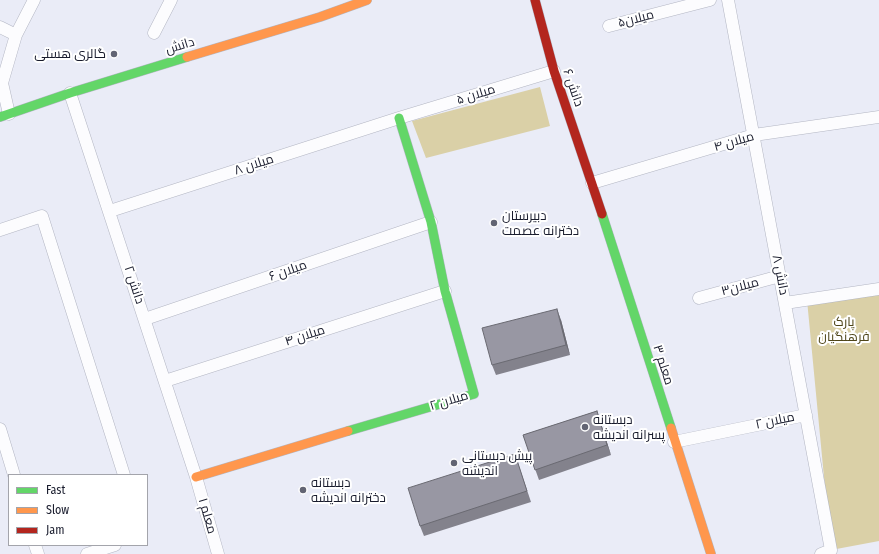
<!DOCTYPE html>
<html>
<head>
<meta charset="utf-8">
<style>
  body { margin:0 }
  #map { position:relative; width:879px; height:554px; overflow:hidden; background:#eaecf7; font-family:"Fira Sans Condensed",sans-serif }
  canvas { display:block }
  .legend { position:absolute; left:8px; top:474px; width:140px; height:72px; box-sizing:border-box; background:#fff; border:1px solid #a3a4ab; margin:0; padding:5px 7px; list-style:none; font-size:12px; color:#181b2c }
  .legend li { display:flex; align-items:center; gap:8px; height:20px }
  .legend b { width:20px; border:1px solid #a3a4ab }
</style>
</head>
<body>
<div id="map">
<canvas width="879" height="554"></canvas>
<ul class="legend">
<li><b style="height:5px;background:#63d668"></b>Fast</li>
<li><b style="height:5px;background:#ff974d"></b>Slow</li>
<li><b style="height:5px;background:#b3261e"></b>Jam</li>
</ul>
</div>
<script>
const ctx = document.querySelector('canvas').getContext('2d');
ctx.lineJoin = 'round';
function fill(path, color) { ctx.fillStyle = color; ctx.fill(path, 'evenodd'); }
const shape = rows => new Path2D(rows.map(r => 'M' + r).join(''));
function stroke(path, color, width, dash) { ctx.strokeStyle = color; ctx.lineWidth = width; ctx.lineCap = dash ? 'butt' : 'round'; ctx.setLineDash(dash || []); ctx.stroke(path); }
function write(font, color, halo, rows, align = 'center') {
  ctx.font = font + ' "Fira Sans Condensed",Cairo,sans-serif'; ctx.lineWidth = 4; ctx.setLineDash([]); ctx.textBaseline = 'middle'; ctx.strokeStyle = halo; ctx.fillStyle = color; for (const [text, x, y, turn = 0] of rows) {
    ctx.save(); ctx.translate(x, y); ctx.rotate((+turn || 0) * Math.PI / 180); ctx.textAlign = isNaN(turn) ? turn : align; if (halo) ctx.strokeText(text, 0, 0); ctx.fillText(text, 0, 0); ctx.restore();
  }
}
fill(shape([
  [540,87,550,126,426,158,412,121],
  [879,289,879,541,831,550,807,300]
]), '#dad0a7');
const street = shape([
  [728,0,831,550,821,554],
  [609,26,710,0],
  [0,27,16,35],
  [154,33,171,0],
  [70,93,196,477,218,554],
  [9,114,2,83,16,35,34,0],
  [592,183,754,135,879,117],
  [110,211,399,118,554,71],
  [0,230,42,216,124,475],
  [699,298,780,276],
  [785,303,879,289],
  [145,319,431,222],
  [165,381,445,291],
  [0,429,14,475],
  [674,442,806,415],
  [35,545,38,554],
  [87,554,115,545]
]);
const fast = shape([
  [0,117,70,93,187,57],
  [602,214,671,428],
  [348,431,474,394,445,291,431,222,399,118]
]);
const slow = shape([
  [187,57,320,17,367,0],
  [671,428,711,554],
  [196,477,348,431]
]);
const jam = shape([
  [535,0,554,71,602,214]
]);
stroke(street, '#b3b6c3', 13);
stroke(fast, '#b3b6c3', 10);
stroke(slow, '#b3b6c3', 10);
stroke(jam, '#b3b6c3', 10);
stroke(street, '#fcfcfe', 12);
stroke(fast, '#63d668', 9);
stroke(slow, '#ff974d', 9);
stroke(jam, '#b3261e', 9);
fill(shape([
  [561,320,570,355,496,375,492,365],
  [597,411,611,455,539,480,523,435],
  [515,454,531,502,424,536,420,526]
]), '#83828c');
fill(shape([
  [557,309,561,320,570,355,566,345],
  [597,411,600,421,611,455,607,445]
]), '#6a6a72');
const building = shape([
  [557,309,566,345,492,365,482,328,557,309],
  [597,411,607,445,535,470,523,435,597,411],
  [515,454,527,491,420,526,408,488,515,454]
]);
fill(building, '#9897a3');
stroke(building, '#6a6a72', 1);
for (const [x, y, r, color] of [
  [114,54,4,"#626473"],
  [494,223,4,"#626473"],
  [585,427,4,"#626473"],
  [454,463,4,"#626473"],
  [303,490,4,"#626473"]
]) { const dot = new Path2D(); dot.arc(x, y, r, 0, 2 * Math.PI); ctx.fillStyle = color; ctx.fill(dot); stroke(dot, '#fff', 1.5); }
write('13px', '#181b2c', '#fff', [
  ["میلان۵",636,19,-14],
  ["دانش",180,46,-17],
  ["دانش ۶",573,88,71],
  ["میلان ۵",476,95,-17],
  ["میلان ۴",734,142,-16],
  ["میلان ۸",254,165,-18],
  ["میلان ۶",288,271,-19],
  ["دانش ۸",780,275,79],
  ["دانش ۲",134,285,72],
  ["میلان۳",740,287,-15],
  ["میلان ۴",305,336,-18],
  ["معلم ۳",663,365,72],
  ["میلان ۲",449,401,-17],
  ["میلان ۲",775,421,-12],
  ["معلم ۱",207,516,74]
]);
write('13px', '#181b2c', '#fff', [
  ["گالری هستی",106,54,"right"],
  ["دبیرستان",502,216],
  ["دخترانه عصمت",502,231],
  ["دبستانه",593,420],
  ["پسرانه اندیشه",593,435],
  ["پیش دبستانی",462,456],
  ["اندیشه",462,471],
  ["دبستانه",311,483],
  ["دخترانه اندیشه",311,498]
], 'left');
write('13px', '#4e4519', '#fff', [
  ["پارک",844,322],
  ["فرهنگیان",844,337]
]);
</script>
</body>
</html>
